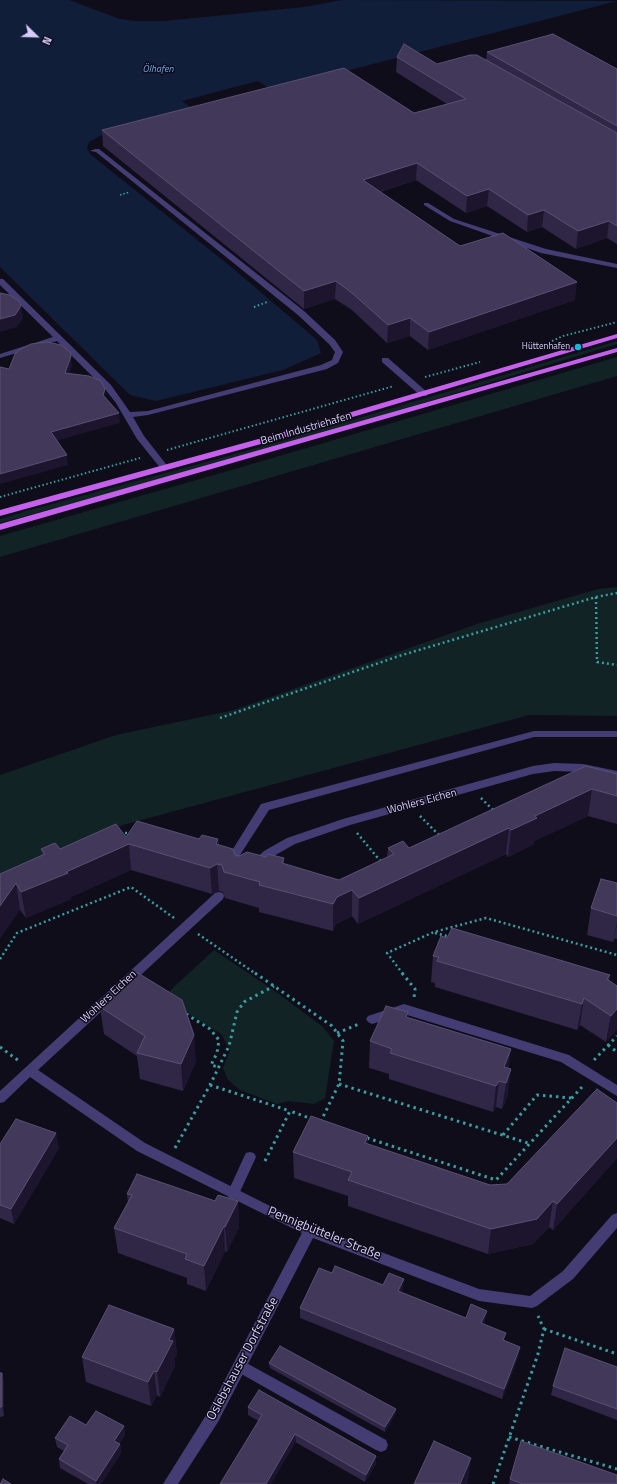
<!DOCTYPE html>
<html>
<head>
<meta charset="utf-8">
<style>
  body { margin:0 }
  #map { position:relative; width:617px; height:1484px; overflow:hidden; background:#100d1a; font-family:"Titillium Web",sans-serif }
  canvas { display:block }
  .north { position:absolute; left:16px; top:16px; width:40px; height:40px; -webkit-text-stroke:3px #100d1a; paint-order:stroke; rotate:113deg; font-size:11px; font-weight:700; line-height:16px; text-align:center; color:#d5ccf9 }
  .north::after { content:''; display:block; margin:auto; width:14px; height:18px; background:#d5ccf9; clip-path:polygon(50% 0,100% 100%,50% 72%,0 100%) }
</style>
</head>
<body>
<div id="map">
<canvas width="617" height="1484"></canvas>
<div class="north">N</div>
</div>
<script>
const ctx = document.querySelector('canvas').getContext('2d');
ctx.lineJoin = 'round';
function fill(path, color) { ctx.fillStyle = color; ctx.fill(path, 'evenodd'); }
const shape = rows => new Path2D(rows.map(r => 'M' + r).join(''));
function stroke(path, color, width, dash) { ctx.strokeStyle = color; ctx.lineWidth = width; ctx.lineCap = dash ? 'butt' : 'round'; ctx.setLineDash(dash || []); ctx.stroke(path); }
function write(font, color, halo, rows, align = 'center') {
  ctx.font = font + ' "Titillium Web",sans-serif'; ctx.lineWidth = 3; ctx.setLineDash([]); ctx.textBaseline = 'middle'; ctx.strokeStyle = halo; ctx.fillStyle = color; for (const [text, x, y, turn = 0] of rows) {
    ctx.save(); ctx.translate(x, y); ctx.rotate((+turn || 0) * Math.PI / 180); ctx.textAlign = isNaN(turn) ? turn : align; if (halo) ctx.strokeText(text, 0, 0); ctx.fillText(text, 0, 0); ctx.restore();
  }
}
fill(shape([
  [617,341,617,344,403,409,214,465,0,523,0,519,23,512,275,443],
  [617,357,617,376,0,557,0,536,235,469],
  [617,587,617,716,529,715,123,825,0,876,0,775,116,735,234,710,477,624,598,589],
  [214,950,279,994,323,1027,334,1041,325,1098,314,1104,289,1101,277,1104,240,1090,228,1080,223,1068,230,1050,221,1034,162,998]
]), '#112324');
fill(shape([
  [0,0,69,0,120,19,136,21,165,21,304,7,342,0,617,1,106,133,89,142,87,148,90,154,230,266,317,340,321,353,283,370,156,401,130,395,0,267]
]), '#111e3a');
fill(shape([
  [258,81,274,92,197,112,182,101]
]), '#100d1a');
stroke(shape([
  [120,195,130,192]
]), '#3a9da0', 1.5, [1.5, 2]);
stroke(shape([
  [254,307,267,302],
  [552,341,563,336,617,322],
  [425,377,480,362],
  [167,450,394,386],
  [0,497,140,458]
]), '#3a9da0', 2, [1.5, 2.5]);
stroke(shape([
  [596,597,597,662,617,665],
  [220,718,399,656,596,597,617,593],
  [481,798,494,811],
  [420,816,440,836],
  [120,833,131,833],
  [357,833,382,863],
  [435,933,451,937],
  [198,934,256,974],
  [0,959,17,933,131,887,174,918],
  [403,974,387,953,434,932,486,918,617,955]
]), '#3a9da0', 2.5, [2, 3]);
stroke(shape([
  [255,973,332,1026,343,1041,339,1084,320,1123],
  [402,973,415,989,414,998],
  [186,1014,210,1029,219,1040,217,1053,211,1065,218,1067],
  [337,1033,359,1024],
  [608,1045,617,1052],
  [0,1047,19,1061],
  [594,1060,617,1036],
  [339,1084,531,1144],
  [210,1085,290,1111],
  [503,1135,537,1095,572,1098],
  [367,1138,496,1180,582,1087],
  [175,1148,210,1085,229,1046,237,1012,244,1002,274,986],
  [265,1161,290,1111,312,1119],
  [544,1329,617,1354],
  [509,1437,617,1469],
  [493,1484,538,1354,544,1329,538,1316]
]), '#3a9da0', 3, [2.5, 4]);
fill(shape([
  [95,149,99,149,304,311,335,340,343,352,338,363,327,369,148,415,133,417,144,436,169,468,165,471,162,470,137,439,116,403,105,389,57,341,0,358,0,354,53,337,0,285,0,279,3,279,111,385,130,412,148,411,321,365,332,360,335,352,329,344,298,315,96,152,90,151,95,149],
  [424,203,428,203,454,219,546,249,617,264,617,268,541,253,450,221,424,205,424,203],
  [382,358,388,358,427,392,427,396,421,396,382,362,382,358],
  [534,731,617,731,617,737,534,737,269,810,240,855,247,857,248,860,247,863,243,864,229,860,228,857,261,804,534,731],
  [404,1004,569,1055,617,1085,617,1096,561,1062,404,1014,372,1024,368,1022,366,1019,368,1016,404,1004],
  [250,1152,254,1153,256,1157,239,1194,237,1198,233,1199,229,1198,227,1194,244,1157,246,1153,250,1152],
  [241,1360,386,1440,388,1445,386,1450,381,1452,376,1450,236,1371,234,1366,236,1361,241,1360]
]), '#443d74');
fill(shape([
  [554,763,583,764,617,771,617,779,583,772,554,771,533,774,350,825,295,844,272,857,259,867,255,868,251,867,250,864,264,851,287,838,343,819,533,766,554,763],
  [219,892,223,893,224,896,223,899,38,1070,145,1143,270,1206,315,1227,479,1289,530,1296,563,1271,612,1215,617,1213,617,1228,573,1279,537,1306,532,1308,479,1301,313,1238,218,1422,178,1484,163,1484,208,1412,302,1233,137,1151,30,1077,4,1102,0,1103,0,1091,215,893,219,892]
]), '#443d74');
fill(shape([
  [617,334,617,338,279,439,0,516,0,510,273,435,617,334],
  [617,348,617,352,0,530,0,524,617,348]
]), '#c460ec');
fill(shape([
  [487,52,617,69,617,244,607,238,576,249,542,227,527,232,487,206,466,213,416,180,380,192,460,246,575,300,428,350,410,336,387,343,352,310,335,299,304,309,103,146,102,130,414,113,447,104,396,72,397,57,437,64,486,60],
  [617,774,617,824,588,816,534,841,534,844,508,857,506,854,358,924,352,916,336,924,333,931,259,912,259,908,225,898,223,892,219,891,212,894,131,870,71,897,71,899,26,918,20,910,0,874,42,855,41,849,60,849,126,837,218,839,219,845,235,855,239,856,266,857,284,858,284,864,339,880,387,857,388,848,409,848],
  [617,883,617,939,615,938,613,942,587,935,591,908],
  [447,938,610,975,609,980,617,986,606,1042,580,1025,577,1030,435,987,435,983,431,982,433,956],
  [100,1007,196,1061,183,1091,140,1079,137,1056,104,1034],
  [408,1018,508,1068,508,1095,502,1109,496,1107,493,1112,389,1079,389,1074,369,1068,370,1041],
  [617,1103,617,1158,553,1230,549,1227,533,1244,488,1254,348,1206,348,1196,294,1178,293,1152,368,1136,368,1144,490,1185,507,1184],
  [0,1144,59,1148,14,1224,0,1218],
  [127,1194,215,1201,238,1201,239,1227,227,1252,225,1251,206,1291,187,1284,187,1278,118,1253,114,1228,128,1203],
  [332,1273,383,1285,403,1289,401,1292,466,1318,485,1321,484,1324,505,1341,518,1357,502,1399,300,1318,300,1308],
  [174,1329,177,1354,174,1359,175,1366,160,1397,157,1395,151,1406,86,1382,82,1357],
  [269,1363,396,1409,395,1414,385,1432,270,1368],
  [617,1367,617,1420,551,1395,553,1386],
  [0,1373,2,1373,4,1383,4,1416,0,1417],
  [248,1407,376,1456,376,1464,365,1482,248,1415],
  [86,1425,124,1426,125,1435,119,1444,120,1444,121,1453,101,1484,88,1484,60,1468,59,1459,64,1451,57,1447,55,1438],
  [510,1479,617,1484,509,1484]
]), '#302746');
fill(shape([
  [417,163,416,180,362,197,363,180],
  [489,189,487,206,466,213,467,196],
  [544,210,542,227,527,232,528,215],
  [609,221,607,238,576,249,578,231],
  [336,281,335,299,304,309,304,291],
  [577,282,575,300,428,350,429,332],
  [21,306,23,319,17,327,0,332,0,319],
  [410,318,410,336,387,343,388,325],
  [71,356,72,365,66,382,65,373],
  [105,389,106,399,103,395],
  [119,413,120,423,52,442,51,432],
  [67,455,68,465,0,484,0,474],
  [592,789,588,816,534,841,534,844,508,857,511,830,535,816],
  [509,828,506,854,358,924,359,898],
  [218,839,220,865,217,864,219,891,212,894,210,868,216,844],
  [129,844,131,870,71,897,71,899,26,918,21,892],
  [16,883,20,910,0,939,0,906],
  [352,890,352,916,336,924,333,931,333,904,337,897],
  [617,922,617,925,613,942],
  [584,998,580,1025,577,1030,582,1004],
  [617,1009,617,1030,606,1042,611,1016],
  [194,1035,196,1061,183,1091,181,1064],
  [511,1049,508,1076,504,1067],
  [511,1069,508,1095,502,1109,506,1083],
  [499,1081,496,1107,493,1112,496,1086],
  [56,1133,59,1148,14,1224,11,1209],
  [368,1136,367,1161,365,1143],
  [617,1138,617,1158,553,1230,557,1204],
  [238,1201,239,1227,227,1252,225,1227],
  [553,1201,549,1227,533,1244,488,1254,491,1229],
  [224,1226,225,1251,206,1291,204,1266],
  [404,1279,403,1289,397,1301,398,1291],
  [487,1311,485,1321,480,1334,481,1323],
  [174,1329,177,1354,174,1359,175,1366,160,1397,157,1372,169,1340],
  [520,1347,518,1357,502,1399,504,1389],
  [154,1371,157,1395,151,1406,148,1382],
  [2,1373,4,1383,4,1416,2,1407],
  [396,1409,395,1414,385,1432,385,1427],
  [124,1426,125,1435,115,1450,114,1441],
  [295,1434,296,1442,271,1484,266,1484],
  [120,1444,121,1453,101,1484,96,1484,96,1481],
  [376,1456,376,1464,365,1482,366,1475],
  [471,1458,468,1482,467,1484,460,1484]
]), '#1c152d');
const building = shape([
  [553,34,617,69,617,126,487,52,553,34],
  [404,44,437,64,470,55,477,55,617,133,617,226,609,221,578,231,544,210,528,215,489,189,467,196,417,163,363,180,460,246,503,233,577,282,429,332,410,318,388,325,352,293,336,281,304,291,102,130,344,68,414,113,466,99,397,57,404,44],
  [0,293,10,295,20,302,21,306,15,315,0,319,0,293],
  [47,342,61,345,70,352,71,356,65,373,89,376,101,381,105,389,103,395,119,413,51,432,67,455,0,474,0,367,9,369,15,354,19,350,31,344,47,342],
  [586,766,617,774,617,796,592,789,535,816,537,818,511,830,509,828,359,898,352,890,337,897,333,904,259,885,260,882,224,872,222,865,217,864,210,868,129,844,66,872,68,873,21,892,16,883,0,906,0,874,45,854,41,849,55,843,60,849,116,824,126,837,137,821,199,839,202,835,218,839,216,844,233,849,235,855,239,856,247,852,266,857,268,854,284,858,282,863,339,880,394,854,388,848,403,841,409,848,586,766],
  [601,879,617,883,617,916,591,908,601,879],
  [452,928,610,975,607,979,617,986,617,1009,611,1016,584,998,582,1004,437,961,439,957,433,956,441,936,447,938,452,928],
  [138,973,182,1000,194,1035,181,1064,137,1053,145,1036,100,1007,138,973],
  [386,1006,408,1012,406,1017,511,1049,504,1067,511,1069,506,1083,499,1081,496,1086,390,1053,392,1049,370,1041,386,1006],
  [597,1089,617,1103,617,1138,557,1204,553,1201,537,1219,491,1229,348,1180,352,1172,293,1152,311,1116,368,1136,365,1143,490,1185,507,1184,597,1089],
  [16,1119,56,1133,11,1209,0,1205,0,1144,16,1119],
  [137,1174,215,1201,218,1195,238,1201,225,1227,224,1226,204,1266,185,1259,187,1254,114,1228,132,1195,127,1194,137,1174],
  [335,1266,383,1285,389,1273,404,1279,398,1291,466,1318,471,1304,487,1311,481,1323,506,1333,503,1340,520,1347,504,1389,300,1308,319,1268,332,1273,335,1266],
  [109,1305,174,1329,169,1340,173,1341,157,1372,154,1371,148,1382,82,1357,109,1305],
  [280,1346,396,1409,385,1427,269,1363,280,1346],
  [565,1348,617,1367,617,1409,553,1386,565,1348],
  [0,1373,2,1373,2,1407,0,1407,0,1373],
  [259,1390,376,1456,366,1475,295,1434,266,1484,220,1484,262,1415,248,1407,259,1390],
  [96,1411,124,1426,114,1441,120,1444,96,1481,59,1459,68,1445,55,1438,70,1416,86,1425,96,1411],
  [434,1441,471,1458,460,1484,414,1484,434,1441],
  [521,1441,617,1475,617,1484,523,1484,510,1479,521,1441],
  [3,1479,11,1484,0,1484,3,1479]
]);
fill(building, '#42395a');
stroke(building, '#595073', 1);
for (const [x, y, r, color] of [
  [578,347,4,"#19b5d8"]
]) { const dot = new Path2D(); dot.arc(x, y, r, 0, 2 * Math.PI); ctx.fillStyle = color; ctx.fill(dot); stroke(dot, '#100d1a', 1.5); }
write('9px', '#d5ccf9', '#100d1a', [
  ["Hüttenhafen",570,347]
], 'right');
write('italic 10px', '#66a3ed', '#100d1a', [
  ["Ölhafen",158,70]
]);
write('11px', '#d5ccf9', '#100d1a', [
  ["Beim Industriehafen",306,429,-16],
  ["Wohlers Eichen",422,802,-15],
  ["Wohlers Eichen",109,997,-43]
]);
write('13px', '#d5ccf9', '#100d1a', [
  ["Pennigbütteler Straße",324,1234,22],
  ["Oslebshauser Dorfstraße",243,1359,-62]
]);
</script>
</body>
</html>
